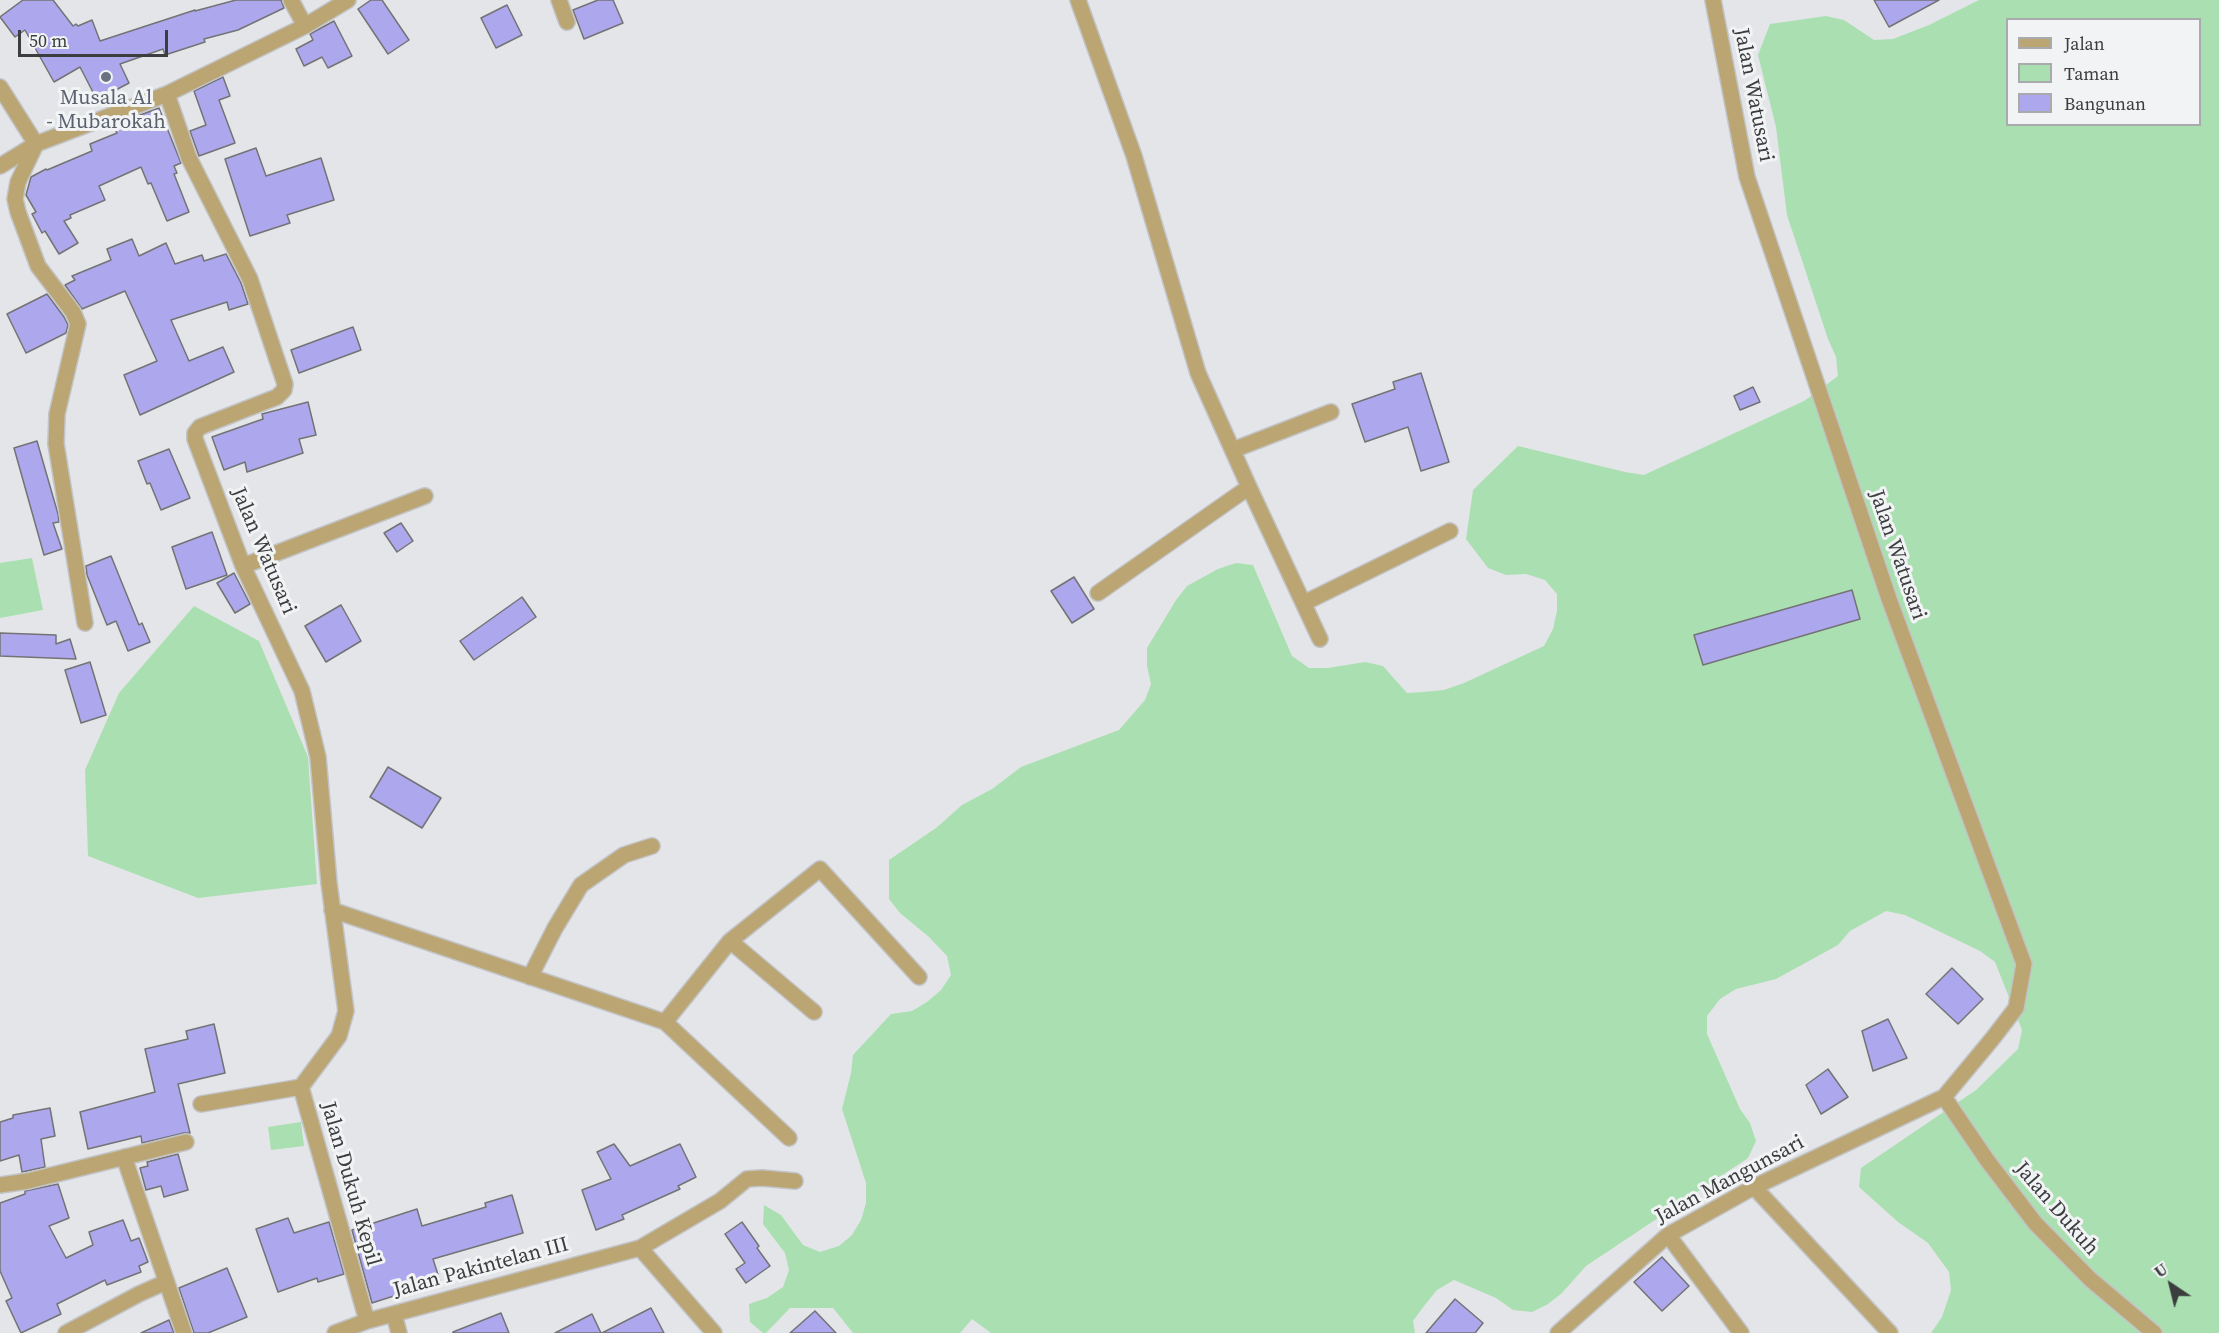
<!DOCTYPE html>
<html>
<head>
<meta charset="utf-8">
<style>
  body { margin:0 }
  #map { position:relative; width:2219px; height:1333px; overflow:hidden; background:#e4e5e8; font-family:"Source Serif 4",serif }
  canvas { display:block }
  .legend { position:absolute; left:2006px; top:18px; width:195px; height:108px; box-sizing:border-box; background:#f1f3f5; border:2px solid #a9aaac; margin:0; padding:8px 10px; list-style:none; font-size:18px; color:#3c3d3e }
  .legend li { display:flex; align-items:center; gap:12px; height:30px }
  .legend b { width:30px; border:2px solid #a9aaac }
  .north { position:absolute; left:2141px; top:1255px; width:60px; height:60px; -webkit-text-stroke:4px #f1f3f5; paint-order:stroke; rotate:325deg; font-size:16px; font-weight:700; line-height:24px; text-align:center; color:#3c3d3e }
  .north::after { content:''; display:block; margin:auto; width:21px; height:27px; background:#3c3d3e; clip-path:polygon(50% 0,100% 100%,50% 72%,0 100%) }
  .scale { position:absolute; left:18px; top:30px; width:150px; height:27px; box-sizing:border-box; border:3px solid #3c3d3e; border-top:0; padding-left:8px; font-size:18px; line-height:21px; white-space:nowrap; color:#3c3d3e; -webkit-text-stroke:4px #f1f3f5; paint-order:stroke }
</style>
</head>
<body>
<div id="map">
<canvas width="2219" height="1333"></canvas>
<ul class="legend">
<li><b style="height:8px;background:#bba673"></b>Jalan</li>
<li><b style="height:16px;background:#aae0b1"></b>Taman</li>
<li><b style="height:16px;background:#ada8ee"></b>Bangunan</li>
</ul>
<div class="north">U</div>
<div class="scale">50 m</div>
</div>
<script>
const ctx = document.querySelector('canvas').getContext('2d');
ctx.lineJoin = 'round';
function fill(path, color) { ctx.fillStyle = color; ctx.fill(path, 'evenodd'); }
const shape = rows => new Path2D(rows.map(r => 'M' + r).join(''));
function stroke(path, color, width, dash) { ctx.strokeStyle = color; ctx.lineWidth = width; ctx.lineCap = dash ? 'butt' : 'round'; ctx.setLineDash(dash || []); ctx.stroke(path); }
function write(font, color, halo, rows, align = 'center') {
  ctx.font = font + ' "Source Serif 4",serif'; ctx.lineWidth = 6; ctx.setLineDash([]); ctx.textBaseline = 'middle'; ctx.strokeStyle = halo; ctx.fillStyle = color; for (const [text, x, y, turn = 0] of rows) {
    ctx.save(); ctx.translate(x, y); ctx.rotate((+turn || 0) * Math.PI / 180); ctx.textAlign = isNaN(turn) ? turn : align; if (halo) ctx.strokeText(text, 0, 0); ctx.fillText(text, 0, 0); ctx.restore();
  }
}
fill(shape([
  [1979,0,2219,0,2219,1333,1931,1333,1942,1317,1951,1290,1949,1272,1928,1243,1898,1222,1859,1187,1861,1168,1976,1090,2018,1049,2022,1030,1995,962,1980,951,1905,915,1886,911,1850,931,1838,945,1776,979,1736,989,1720,999,1707,1016,1707,1034,1740,1109,1750,1123,1756,1141,1748,1158,1586,1266,1562,1293,1548,1304,1532,1312,1513,1310,1496,1298,1454,1280,1437,1290,1424,1306,1413,1321,1415,1333,991,1333,972,1319,960,1333,853,1333,833,1308,790,1308,766,1333,763,1333,750,1322,749,1304,767,1298,783,1287,789,1270,785,1253,763,1224,764,1205,781,1215,803,1245,820,1252,839,1246,852,1235,861,1220,866,1203,866,1183,842,1109,851,1073,853,1055,891,1014,912,1011,927,1002,941,990,951,975,947,956,929,937,900,913,889,899,889,860,936,828,962,805,992,789,1021,767,1119,730,1145,700,1151,684,1147,666,1147,648,1176,600,1187,586,1218,569,1236,563,1253,565,1292,656,1309,668,1328,668,1365,662,1383,666,1407,693,1423,692,1444,690,1464,683,1544,646,1553,629,1557,611,1557,594,1545,580,1526,574,1506,575,1488,568,1466,539,1473,490,1518,446,1625,472,1644,475,1804,401,1838,376,1836,357,1828,339,1787,215,1776,127,1758,55,1770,24,1826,16,1844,20,1874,40,1893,39,1929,25],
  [2008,20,2200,20,2200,124,2008,124],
  [32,558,43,610,0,618,0,563],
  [194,606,259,641,308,757,317,884,198,898,88,856,85,770,119,693],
  [301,1122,304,1146,271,1150,268,1127]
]), '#aae0b1');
const building = shape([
  [23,0,53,0,73,26,76,24,78,26,92,20,100,41,195,10,195,11,236,0,281,0,284,8,238,30,204,39,205,42,165,55,163,49,120,64,129,83,97,100,80,67,54,82,25,30,15,37,0,17,23,0],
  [371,0,382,0,409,40,388,54,358,9,371,0],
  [598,0,613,0,623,23,584,39,573,10,598,0],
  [1874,0,1939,0,1889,27,1874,0],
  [507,5,522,35,496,48,481,18,507,5],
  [334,21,352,56,328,68,322,57,304,66,296,49,313,40,310,34,334,21],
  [223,77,230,96,219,100,235,143,199,156,190,131,206,125,194,91,223,77],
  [159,108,181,163,174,166,177,173,174,174,189,212,167,221,151,183,148,184,141,167,99,186,105,200,70,215,71,218,64,221,78,243,59,254,45,231,42,233,32,214,36,212,26,195,31,177,46,169,47,170,92,151,90,144,117,133,113,125,159,108],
  [256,148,266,176,321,158,334,200,287,215,290,223,250,236,225,159,256,148],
  [132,239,139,256,166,243,175,264,202,255,204,261,226,254,241,283,248,304,229,310,227,302,171,320,189,361,223,347,234,372,140,415,124,375,157,361,125,291,82,309,65,285,75,280,72,276,111,260,107,249,132,239],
  [47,294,64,317,68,325,66,333,26,353,7,314,47,294],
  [353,327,361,350,299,373,291,350,353,327],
  [1421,373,1449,462,1421,471,1408,427,1365,442,1352,404,1395,389,1393,382,1421,373],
  [1753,387,1760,402,1740,410,1734,396,1753,387],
  [308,402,316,435,299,439,303,453,247,472,245,462,224,470,212,437,263,419,262,414,308,402],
  [37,441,58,514,59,522,53,523,62,549,44,555,14,448,37,441],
  [169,449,190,498,161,510,150,483,147,484,138,461,169,449],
  [401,523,413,541,397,552,384,533,401,523],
  [212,532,227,575,186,589,172,547,212,532],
  [111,556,139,625,142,623,150,642,128,651,116,621,107,625,87,575,86,566,111,556],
  [234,573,250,604,235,613,217,583,234,573],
  [1074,577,1094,609,1072,623,1051,591,1074,577],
  [1852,590,1860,619,1703,665,1694,635,1852,590],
  [522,597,536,617,474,660,460,641,522,597],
  [341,605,361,641,326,662,305,626,341,605],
  [0,633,56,635,56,644,70,639,76,659,0,656,0,633],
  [90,662,106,715,81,723,65,670,90,662],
  [388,767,441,798,422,828,370,797,388,767],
  [1952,968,1983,999,1958,1024,1926,994,1952,968],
  [1888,1019,1907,1058,1873,1071,1862,1031,1888,1019],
  [214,1024,225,1073,178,1084,190,1133,184,1133,142,1143,141,1136,88,1149,80,1112,155,1092,145,1049,188,1039,186,1031,214,1024],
  [1828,1069,1848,1097,1821,1114,1806,1085,1828,1069],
  [50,1108,55,1136,41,1139,45,1167,22,1172,19,1155,0,1161,0,1122,13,1118,13,1115,50,1108],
  [614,1144,630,1166,680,1144,696,1177,678,1186,680,1189,622,1215,624,1219,596,1230,582,1190,611,1179,597,1152,614,1144],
  [178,1154,188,1190,164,1197,161,1186,146,1190,140,1168,148,1166,147,1162,178,1154],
  [58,1184,69,1218,49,1226,66,1258,93,1245,89,1232,123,1220,131,1241,139,1238,148,1262,139,1266,141,1272,107,1285,105,1280,57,1304,61,1314,21,1333,6,1301,12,1298,0,1271,0,1203,25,1194,25,1191,58,1184],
  [512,1195,523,1233,433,1259,440,1281,372,1303,352,1230,417,1209,422,1226,486,1207,485,1203,512,1195],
  [288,1218,294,1233,329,1222,344,1274,318,1282,317,1278,278,1292,256,1229,288,1218],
  [742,1222,759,1246,757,1248,770,1266,746,1283,736,1269,745,1263,725,1234,742,1222],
  [1662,1257,1689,1286,1662,1311,1634,1282,1662,1257],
  [227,1268,247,1317,208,1333,194,1333,179,1288,227,1268],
  [1455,1299,1483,1323,1475,1333,1426,1333,1455,1299],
  [651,1308,664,1333,602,1333,651,1308],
  [815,1311,836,1333,790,1333,815,1311],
  [501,1313,509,1333,453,1333,453,1332,501,1313],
  [592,1314,601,1333,555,1333,592,1314],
  [169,1320,174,1333,141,1333,169,1320]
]);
fill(building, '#ada8ee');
stroke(building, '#737375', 1.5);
const street = shape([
  [291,0,305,26],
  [559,0,567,22],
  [1078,0,1134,156,1198,373,1249,487,1320,639],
  [0,87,36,144,18,182,15,199,18,212,38,266,73,312,78,324,57,414,56,444,85,623],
  [167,94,189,158,250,279,285,384,284,390,277,397,200,427,195,433,195,439,243,566,302,691,318,757,329,883,346,1011,339,1036,301,1087],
  [0,166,36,144,167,94,305,26,348,0],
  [1233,450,1331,412],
  [243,566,425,496],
  [1098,593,1249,487],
  [1304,603,1450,531],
  [332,910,665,1022,789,1138],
  [730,941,814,1012],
  [530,977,555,928,581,885,624,855,652,846],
  [665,1022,730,941,820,869,919,977],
  [1944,1097,1987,1160,2035,1223,2090,1279,2154,1333],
  [201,1104,301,1087,367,1321],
  [124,1157,184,1333],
  [0,1185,28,1181,186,1142],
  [1754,1187,1890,1333],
  [1668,1235,1741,1333],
  [640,1248,714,1333],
  [394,1314,399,1333],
  [66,1333,139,1294,166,1282],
  [335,1333,367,1321,640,1248,720,1201,747,1179,762,1178,795,1181],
  [1558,1333,1668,1235,1754,1187,1944,1097,1993,1038,2016,1008,2024,964,1889,599,1747,177,1713,0]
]);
stroke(street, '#c2c3c6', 18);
stroke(street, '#bba673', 15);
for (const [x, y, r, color] of [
  [106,77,6,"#6b7280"]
]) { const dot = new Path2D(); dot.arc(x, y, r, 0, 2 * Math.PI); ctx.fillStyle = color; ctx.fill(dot); stroke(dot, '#f1f3f5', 2); }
write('21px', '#3c3d3e', '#f1f3f5', [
  ["Jalan Watusari",1753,95,79],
  ["Jalan Watusari",263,551,67],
  ["Jalan Watusari",1897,555,71],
  ["Jalan Mangunsari",1730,1180,-28],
  ["Jalan Dukuh Kepil",350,1184,74],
  ["Jalan Dukuh",2056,1209,49],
  ["Jalan Pakintelan III",481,1268,-15]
]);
write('21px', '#5b616d', '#f1f3f5', [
  ["Musala Al",106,99],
  ["- Mubarokah",106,123]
]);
</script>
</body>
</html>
